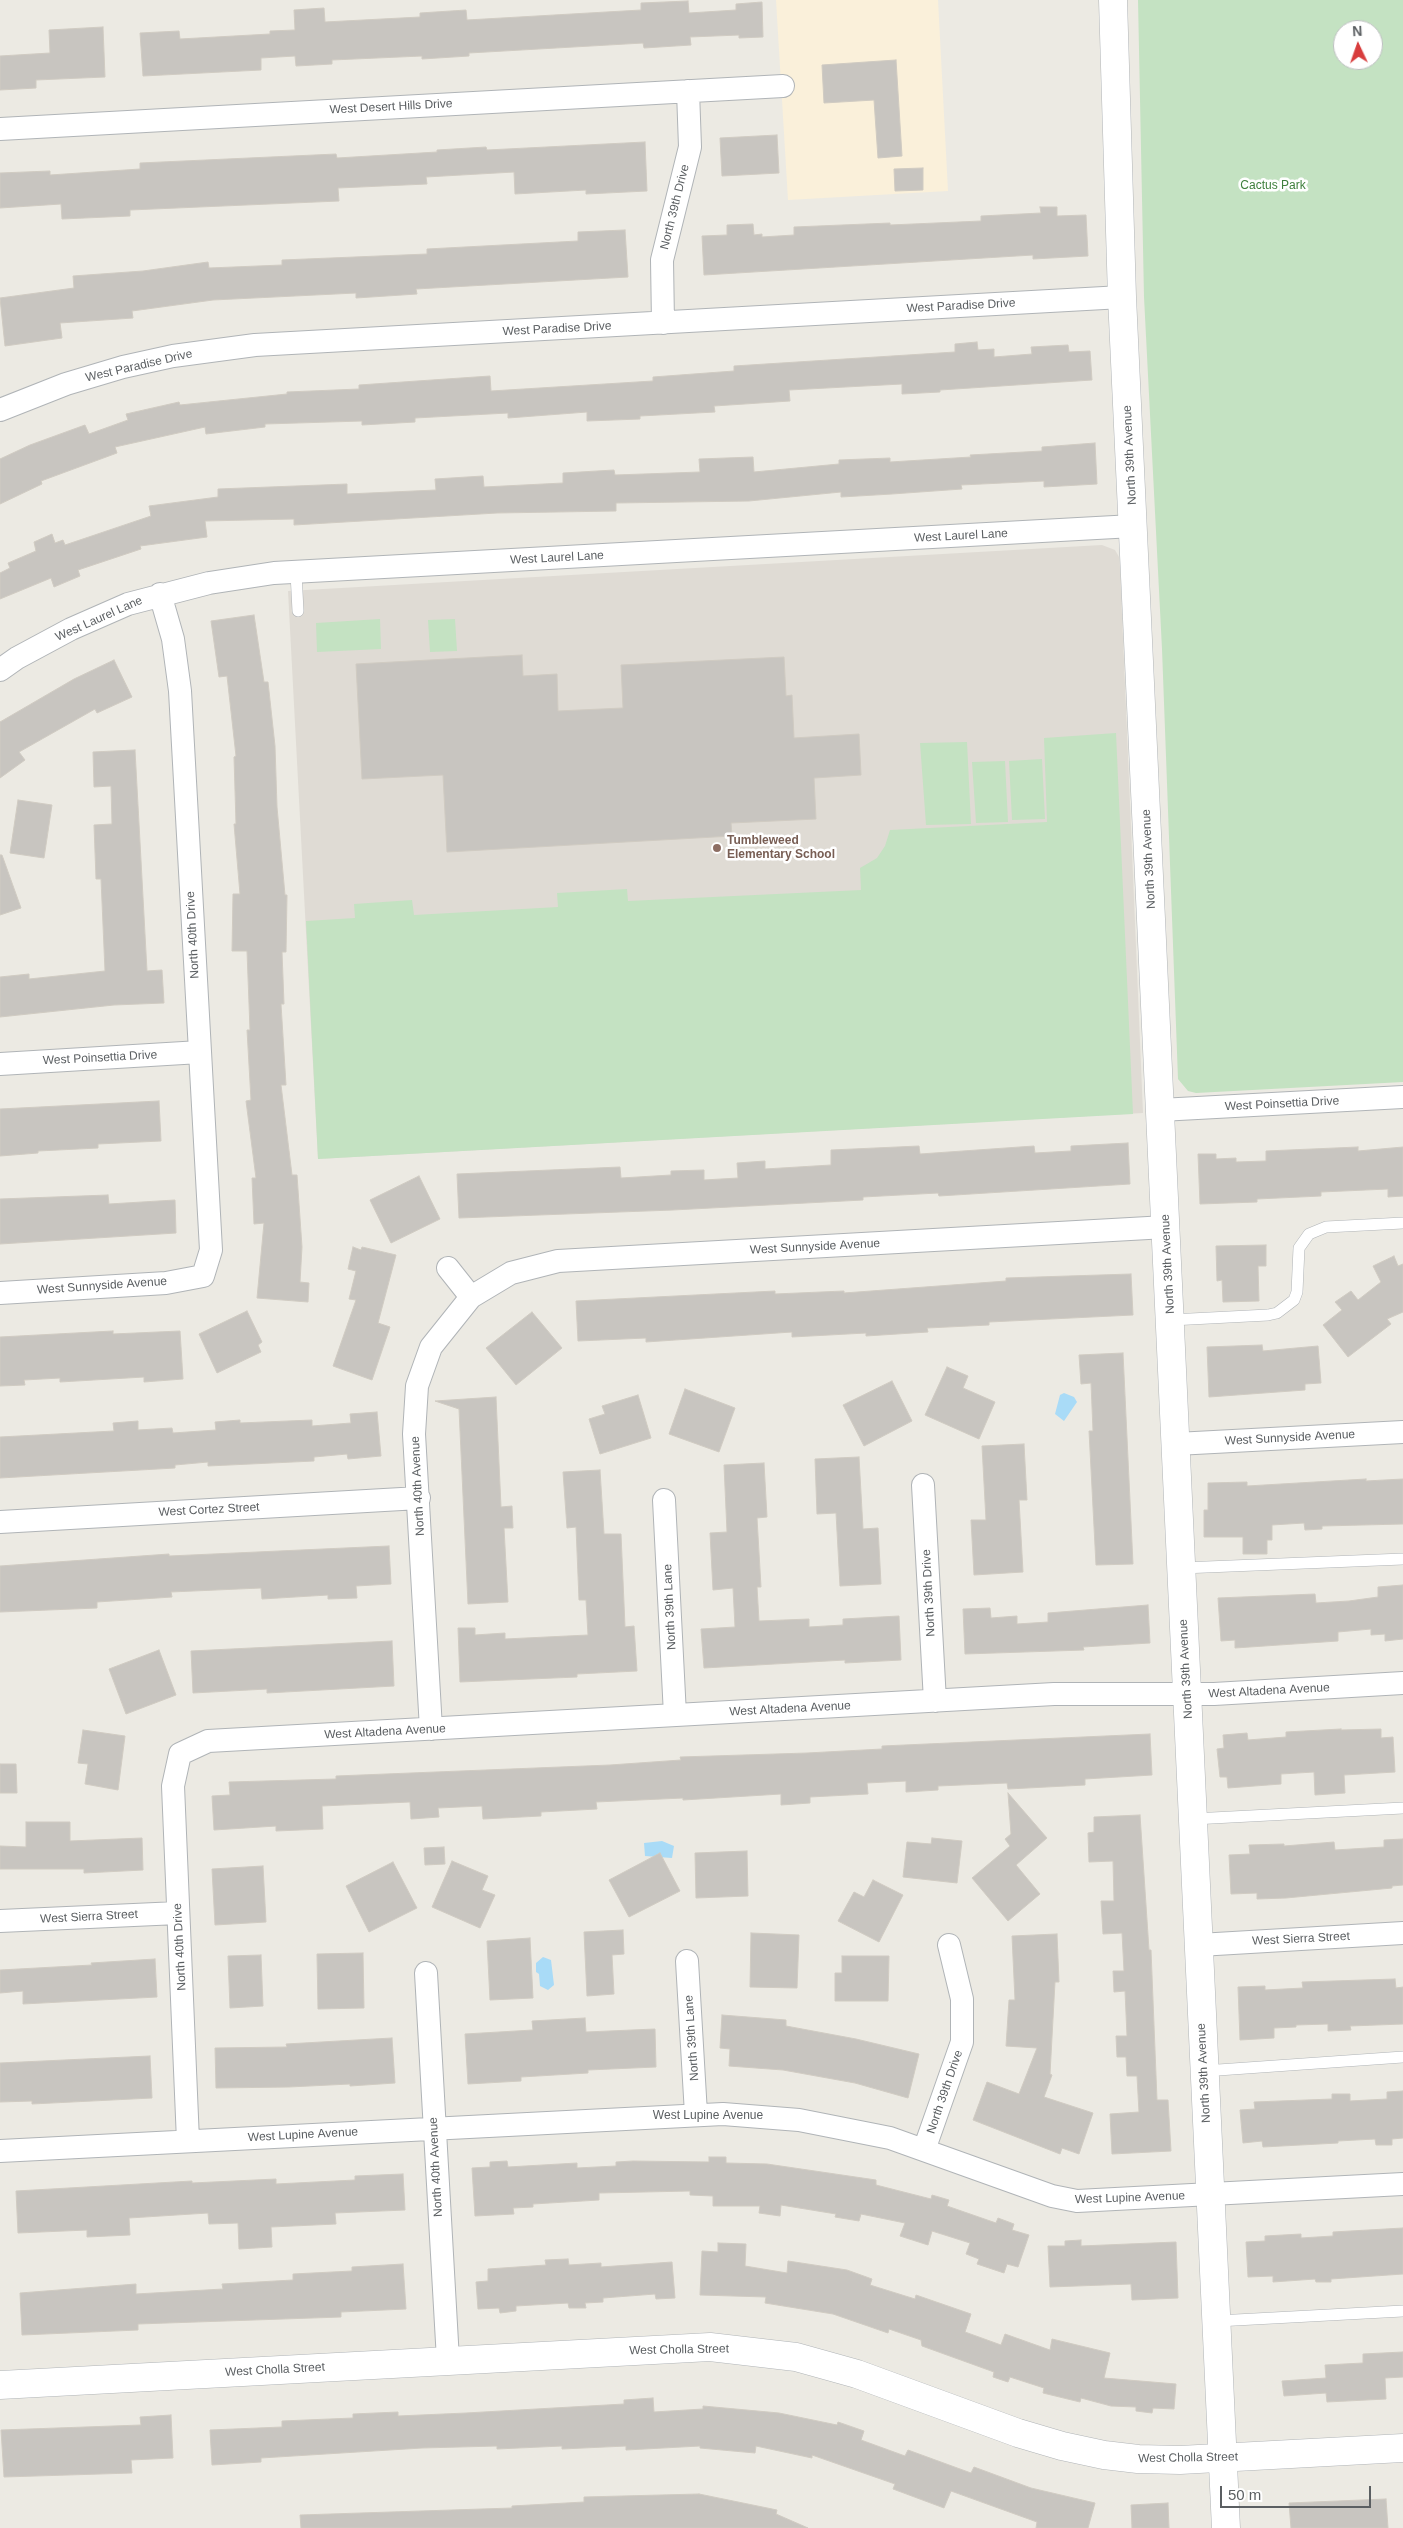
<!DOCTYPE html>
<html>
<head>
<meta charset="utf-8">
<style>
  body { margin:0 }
  #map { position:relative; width:1403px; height:2528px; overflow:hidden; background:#eceae3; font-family:Arial,sans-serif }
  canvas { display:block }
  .north { position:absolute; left:1333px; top:20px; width:50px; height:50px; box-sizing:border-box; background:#fff; border:1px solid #bdbfc0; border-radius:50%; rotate:357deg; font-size:14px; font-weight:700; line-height:20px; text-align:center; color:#5b5f62 }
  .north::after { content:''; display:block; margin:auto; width:18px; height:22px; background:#d83d3d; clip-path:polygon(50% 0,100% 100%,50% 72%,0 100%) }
  .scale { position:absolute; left:1220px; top:2486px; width:151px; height:22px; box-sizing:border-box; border:2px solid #5b5f62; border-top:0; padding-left:6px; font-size:15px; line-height:18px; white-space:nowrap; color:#5b5f62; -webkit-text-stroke:4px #fff; paint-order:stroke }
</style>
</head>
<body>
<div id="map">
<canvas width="1403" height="2528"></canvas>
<div class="north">N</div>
<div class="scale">50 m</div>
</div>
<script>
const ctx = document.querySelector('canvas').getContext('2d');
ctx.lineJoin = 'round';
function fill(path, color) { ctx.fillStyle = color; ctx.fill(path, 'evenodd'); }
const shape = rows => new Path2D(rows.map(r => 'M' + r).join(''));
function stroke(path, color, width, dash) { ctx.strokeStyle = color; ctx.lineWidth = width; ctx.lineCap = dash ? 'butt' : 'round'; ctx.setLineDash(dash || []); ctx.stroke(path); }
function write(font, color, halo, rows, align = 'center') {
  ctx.font = font + ' Arial,sans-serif'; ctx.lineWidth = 5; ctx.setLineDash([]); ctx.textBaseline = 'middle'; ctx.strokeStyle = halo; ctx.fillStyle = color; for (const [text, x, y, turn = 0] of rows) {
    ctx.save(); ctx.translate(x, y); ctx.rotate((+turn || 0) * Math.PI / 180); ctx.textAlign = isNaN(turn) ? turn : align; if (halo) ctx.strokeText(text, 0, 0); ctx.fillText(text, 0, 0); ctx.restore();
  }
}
fill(shape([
  [776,0,938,0,948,191,788,200]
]), '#faf0da');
fill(shape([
  [1102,545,1115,550,1119,557,1120,566,1143,1113,318,1159,288,591]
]), '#dfdbd4');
fill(shape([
  [1138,0,1403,0,1403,1082,1196,1093,1188,1091,1178,1079,1162,649,1144,297],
  [1343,30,1373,30,1373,60,1343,60],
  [380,619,381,649,317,652,316,623],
  [455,619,457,651,430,652,428,620],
  [1116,733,1133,1114,318,1159,306,921,355,918,354,904,412,900,414,915,558,907,557,893,627,889,628,901,861,890,860,868,877,858,885,846,890,830,1047,822,1044,738],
  [967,742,971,824,926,825,920,743],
  [1042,759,1045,819,1012,820,1009,761],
  [1005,761,1008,822,976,823,972,762]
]), '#c4e2c2');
fill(shape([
  [1064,1393,1074,1397,1077,1402,1064,1421,1055,1414,1060,1395],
  [662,1841,674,1846,672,1858,645,1856,644,1843],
  [543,1957,551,1960,554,1985,548,1990,540,1986,539,1974,536,1972,536,1963]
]), '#a9dbf7');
const building = shape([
  [688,1,689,13,736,10,736,4,762,2,763,37,739,38,739,35,690,37,691,45,644,48,643,43,469,53,469,56,422,59,422,56,332,60,332,64,296,66,295,56,261,58,261,70,143,76,140,33,179,31,180,39,270,34,270,31,295,30,294,10,324,8,325,22,420,17,420,13,466,10,467,20,641,10,641,3,688,1],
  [103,27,105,77,36,80,36,88,0,90,0,56,50,53,49,30,103,27],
  [896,60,902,156,878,158,874,100,824,103,822,65,896,60],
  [777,135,779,173,722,176,720,138,777,135],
  [645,142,647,191,586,194,586,190,515,194,514,172,426,177,427,184,338,188,339,201,130,210,130,216,62,219,61,204,0,208,0,173,50,171,50,175,140,169,140,163,336,154,337,158,437,152,437,150,486,147,487,150,645,142],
  [923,168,923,190,895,191,894,169,923,168],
  [1040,207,1057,207,1057,216,1086,215,1088,256,1033,259,1033,255,704,275,702,236,727,235,727,225,753,224,754,235,762,234,762,237,794,235,794,227,890,223,890,225,981,221,981,216,1041,213,1040,207],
  [625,230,628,277,416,289,417,294,356,298,356,293,213,300,132,311,133,318,60,323,62,338,5,346,0,298,74,288,73,276,143,271,208,262,209,268,282,265,282,260,427,254,427,249,578,241,578,232,625,230],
  [977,342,978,350,994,349,994,357,1032,354,1031,347,1068,345,1069,352,1090,351,1092,380,940,390,940,392,902,394,902,384,789,390,790,401,714,406,715,412,640,416,640,419,587,421,587,412,508,418,508,413,415,418,415,422,362,425,362,421,265,424,265,427,206,434,205,427,115,447,117,453,41,481,42,484,0,504,0,459,30,445,85,425,89,434,128,420,126,414,179,402,180,405,287,394,287,392,359,389,359,385,490,376,491,391,653,381,653,377,734,371,734,366,955,352,955,344,977,342],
  [1095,443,1097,484,1044,487,1044,481,961,485,962,489,892,494,841,497,841,492,749,501,616,503,616,511,497,513,294,525,294,519,205,521,207,537,140,546,141,549,78,570,80,576,54,587,51,578,0,599,0,573,10,568,8,563,36,551,34,542,52,534,55,543,63,540,65,545,151,516,149,506,218,497,218,489,347,484,347,494,436,490,435,479,483,476,484,487,563,483,563,473,614,470,615,475,700,472,699,459,753,457,754,472,839,464,839,460,890,458,890,462,971,457,970,455,1042,451,1042,447,1095,443],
  [254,615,264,682,268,682,275,746,277,807,285,895,287,895,286,952,282,952,284,1004,281,1004,286,1085,281,1085,292,1175,297,1175,302,1247,300,1282,309,1283,308,1302,257,1298,264,1223,254,1224,252,1178,256,1178,246,1101,251,1100,247,1030,250,1030,247,951,232,951,233,894,240,894,234,824,236,824,234,757,236,756,227,676,219,677,211,621,254,615],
  [522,655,523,676,557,674,558,711,623,708,621,665,784,657,786,696,792,695,794,738,859,734,861,775,814,778,816,819,731,823,732,836,447,852,443,775,362,779,356,664,522,655],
  [114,660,132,697,97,713,95,709,19,752,25,760,0,778,0,722,74,679,114,660],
  [135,750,147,971,162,970,164,1003,114,1005,0,1017,0,977,29,974,29,979,105,971,101,879,96,879,94,825,112,824,111,786,94,787,93,752,135,750],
  [18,800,52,805,44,858,10,853,18,800],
  [0,855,2,855,21,908,0,915,0,855],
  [159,1101,161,1141,98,1144,98,1148,38,1151,38,1153,0,1156,0,1109,159,1101],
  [1128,1143,1130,1184,939,1196,938,1193,863,1197,863,1200,673,1210,459,1218,457,1174,620,1167,621,1178,671,1175,671,1171,704,1170,704,1180,738,1178,737,1163,765,1161,765,1169,831,1165,831,1150,919,1146,920,1154,1034,1146,1035,1153,1071,1151,1071,1146,1128,1143],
  [1358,1147,1358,1151,1403,1147,1403,1196,1388,1197,1388,1189,1321,1192,1321,1196,1257,1199,1257,1202,1200,1204,1198,1154,1216,1154,1216,1159,1236,1158,1236,1162,1266,1161,1266,1151,1358,1147],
  [419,1176,440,1219,391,1243,370,1200,419,1176],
  [108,1195,109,1204,175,1200,176,1233,0,1244,0,1199,108,1195],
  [1266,1245,1266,1266,1258,1266,1259,1301,1223,1302,1222,1280,1217,1281,1216,1246,1266,1245],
  [353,1247,361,1250,362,1247,396,1255,378,1323,390,1327,372,1380,333,1366,356,1300,349,1299,356,1271,348,1269,353,1247],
  [1394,1256,1398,1266,1403,1264,1403,1312,1387,1319,1391,1324,1348,1357,1323,1325,1342,1310,1335,1302,1351,1291,1358,1300,1381,1282,1373,1266,1394,1256],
  [1131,1274,1133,1315,989,1322,989,1325,927,1328,928,1332,866,1336,866,1333,792,1337,792,1332,646,1342,646,1338,578,1341,576,1301,775,1291,775,1294,844,1291,844,1293,1006,1281,1006,1278,1131,1274],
  [247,1311,262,1342,258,1345,261,1352,217,1373,199,1334,247,1311],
  [532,1312,562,1348,516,1385,486,1348,532,1312],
  [113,1331,113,1334,180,1331,183,1379,144,1382,144,1377,60,1382,60,1378,24,1380,25,1385,0,1386,0,1337,113,1331],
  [1262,1345,1263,1351,1318,1346,1321,1383,1305,1384,1305,1390,1209,1397,1207,1347,1262,1345],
  [1123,1353,1133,1564,1096,1565,1089,1431,1093,1431,1091,1383,1081,1384,1079,1355,1123,1353],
  [947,1367,968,1376,963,1388,995,1402,979,1439,925,1415,947,1367],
  [892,1381,912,1421,864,1446,843,1405,892,1381],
  [685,1389,735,1408,719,1452,669,1434,685,1389],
  [638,1395,651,1438,600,1454,589,1419,605,1414,602,1406,638,1395],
  [496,1397,501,1507,512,1506,513,1528,504,1528,508,1602,468,1604,459,1409,435,1401,496,1397],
  [377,1412,381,1456,348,1459,347,1454,314,1457,314,1461,208,1466,208,1462,175,1465,175,1468,0,1478,0,1437,114,1431,113,1423,138,1421,138,1430,172,1428,173,1433,216,1430,215,1422,240,1420,240,1423,312,1420,312,1426,351,1423,350,1414,377,1412],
  [1024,1444,1027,1500,1019,1500,1023,1572,974,1575,971,1520,986,1520,982,1446,1024,1444],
  [859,1457,863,1529,878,1528,881,1584,840,1586,836,1513,817,1514,815,1459,859,1457],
  [764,1463,767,1517,757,1518,761,1587,757,1587,759,1621,809,1619,809,1627,843,1625,843,1619,899,1616,901,1660,845,1663,845,1660,704,1668,701,1629,735,1627,733,1588,713,1590,710,1533,727,1532,724,1465,764,1463],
  [600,1470,604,1534,621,1534,625,1627,634,1626,637,1671,577,1674,577,1677,460,1682,458,1628,475,1628,475,1635,505,1633,505,1639,588,1635,586,1600,579,1600,576,1527,567,1528,563,1472,600,1470],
  [1366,1479,1366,1481,1403,1479,1403,1524,1322,1526,1322,1529,1305,1530,1304,1523,1272,1525,1272,1540,1267,1540,1267,1554,1243,1554,1243,1537,1204,1537,1204,1510,1208,1510,1208,1483,1247,1482,1247,1486,1366,1479],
  [389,1546,391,1584,356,1586,357,1598,328,1599,328,1595,262,1599,261,1588,171,1592,172,1597,97,1602,97,1608,0,1612,0,1566,169,1554,169,1556,389,1546],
  [1403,1585,1403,1639,1385,1641,1385,1634,1371,1635,1371,1629,1338,1632,1338,1641,1235,1648,1235,1640,1221,1641,1218,1598,1315,1594,1316,1603,1349,1601,1378,1597,1378,1587,1403,1585],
  [1148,1605,1150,1643,1083,1647,1084,1650,965,1654,963,1609,990,1608,991,1618,1017,1616,1017,1624,1048,1622,1048,1613,1148,1605],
  [392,1641,394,1686,267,1693,267,1689,193,1693,191,1651,392,1641],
  [159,1650,176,1695,126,1714,109,1669,159,1650],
  [1341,1729,1341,1730,1381,1729,1381,1738,1393,1737,1395,1772,1344,1775,1345,1793,1315,1795,1314,1772,1281,1774,1281,1784,1228,1788,1227,1777,1220,1777,1217,1749,1224,1748,1223,1735,1247,1733,1248,1740,1286,1737,1286,1732,1341,1729],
  [83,1730,125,1736,118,1790,85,1784,88,1764,78,1763,83,1730],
  [1150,1734,1152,1775,1085,1779,1085,1785,1008,1789,1007,1783,938,1786,938,1790,906,1792,906,1781,867,1783,868,1794,810,1797,810,1803,781,1805,781,1794,683,1800,683,1798,596,1802,597,1809,541,1812,541,1816,483,1819,482,1806,438,1808,439,1817,411,1819,410,1802,322,1806,323,1829,276,1831,276,1826,214,1830,212,1796,230,1795,229,1782,336,1779,336,1776,610,1765,681,1760,680,1757,807,1753,882,1749,882,1746,1150,1734],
  [0,1764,16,1764,17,1793,0,1793,0,1764],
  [1008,1793,1047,1838,1016,1865,1040,1894,1008,1921,972,1878,1010,1846,1005,1839,1011,1834,1008,1793],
  [1140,1815,1149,1950,1151,1950,1157,2100,1168,2100,1171,2151,1112,2154,1110,2114,1139,2112,1137,2076,1127,2076,1126,2057,1117,2057,1116,2036,1127,2036,1125,1991,1114,1992,1113,1971,1124,1971,1122,1933,1103,1934,1101,1901,1114,1901,1113,1861,1089,1862,1088,1833,1094,1832,1094,1817,1140,1815],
  [26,1822,70,1822,70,1841,142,1838,143,1870,84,1873,84,1869,0,1869,0,1846,26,1847,26,1822],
  [932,1838,962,1841,957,1883,903,1877,907,1842,931,1844,932,1838],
  [1403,1839,1403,1885,1392,1886,1392,1888,1286,1898,1257,1899,1257,1893,1231,1894,1229,1855,1250,1854,1249,1845,1284,1844,1284,1846,1334,1842,1335,1850,1384,1847,1384,1840,1403,1839],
  [444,1847,445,1864,425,1865,424,1848,444,1847],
  [747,1851,748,1896,696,1898,695,1853,747,1851],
  [660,1853,680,1891,629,1917,609,1880,660,1853],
  [452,1861,488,1876,482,1890,495,1895,480,1928,432,1907,452,1861],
  [393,1862,417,1908,369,1932,346,1886,393,1862],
  [263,1866,266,1922,215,1925,212,1869,263,1866],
  [873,1880,903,1895,879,1942,838,1921,854,1892,864,1897,873,1880],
  [623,1930,624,1954,612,1955,614,1994,587,1996,584,1932,623,1930],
  [751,1933,799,1935,797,1988,750,1987,751,1933],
  [1057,1934,1059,1982,1055,1982,1050,2074,1052,2075,1044,2097,1093,2113,1079,2154,1062,2148,1060,2154,973,2120,987,2082,1019,2094,1037,2048,1006,2046,1009,2000,1015,2000,1012,1936,1057,1934],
  [530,1938,533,1998,490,2000,487,1941,530,1938],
  [363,1953,364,2008,318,2009,317,1954,363,1953],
  [261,1955,263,2006,230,2008,228,1956,261,1955],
  [842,1956,889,1956,888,2001,835,2001,835,1973,842,1973,842,1956],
  [155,1959,157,1997,23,2004,23,1991,0,1993,0,1970,92,1965,91,1963,155,1959],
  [1395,1979,1396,1988,1403,1987,1403,2024,1350,2026,1351,2030,1328,2031,1328,2024,1296,2025,1296,2027,1274,2028,1274,2038,1240,2040,1238,1987,1265,1986,1265,1990,1303,1988,1302,1982,1395,1979],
  [722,2015,786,2020,786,2026,856,2039,919,2054,908,2098,855,2083,783,2070,729,2066,730,2049,720,2048,722,2015],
  [585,2018,586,2032,655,2029,656,2067,588,2070,588,2073,521,2077,521,2081,468,2084,465,2034,533,2030,532,2021,585,2018],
  [392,2038,395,2083,350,2086,350,2084,289,2087,216,2088,215,2048,287,2047,286,2044,392,2038],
  [150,2056,152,2098,32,2104,32,2101,0,2102,0,2063,150,2056],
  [1403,2091,1403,2138,1392,2139,1392,2145,1376,2145,1375,2139,1338,2141,1338,2143,1263,2147,1262,2141,1243,2143,1240,2110,1255,2109,1254,2102,1332,2099,1332,2094,1350,2094,1350,2101,1387,2099,1387,2092,1403,2091],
  [709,2157,726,2157,726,2163,767,2164,876,2180,876,2185,931,2199,932,2195,949,2200,947,2206,996,2223,998,2218,1014,2224,1012,2230,1029,2235,1018,2267,1007,2264,1004,2273,977,2264,979,2259,966,2254,970,2243,932,2231,928,2245,900,2236,905,2223,861,2214,859,2221,835,2217,836,2214,781,2205,780,2216,759,2213,760,2206,713,2206,713,2196,690,2195,690,2191,599,2193,599,2200,533,2204,533,2207,513,2208,514,2214,475,2216,472,2168,490,2167,490,2162,507,2161,508,2167,577,2163,577,2168,616,2166,616,2162,633,2161,709,2162,709,2157],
  [403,2174,405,2210,335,2213,336,2224,271,2227,272,2247,239,2249,238,2223,209,2224,208,2213,129,2218,130,2235,87,2237,87,2230,18,2233,16,2191,192,2181,192,2183,276,2179,276,2184,355,2180,355,2176,403,2174],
  [1403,2228,1403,2274,1331,2279,1331,2282,1316,2282,1315,2279,1273,2282,1273,2276,1248,2277,1246,2242,1265,2241,1265,2236,1301,2234,1301,2238,1333,2236,1333,2232,1403,2228],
  [1081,2240,1081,2246,1176,2242,1178,2298,1132,2300,1131,2284,1050,2287,1048,2246,1065,2246,1065,2241,1081,2240],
  [718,2243,746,2244,745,2266,787,2273,788,2261,847,2270,872,2279,870,2285,915,2299,916,2295,971,2314,965,2332,1001,2345,1005,2334,1050,2350,1052,2339,1110,2353,1104,2378,1176,2384,1174,2409,1153,2408,1152,2413,1136,2411,1136,2407,1111,2406,1081,2398,1080,2402,1043,2393,1044,2388,1010,2377,1008,2382,993,2377,994,2372,922,2346,921,2340,889,2329,888,2333,833,2314,765,2303,766,2297,700,2295,702,2251,718,2252,718,2243],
  [568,2259,569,2265,601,2263,601,2267,672,2262,675,2298,656,2299,655,2294,603,2298,603,2302,585,2303,586,2308,569,2308,568,2303,516,2306,516,2311,500,2313,499,2308,478,2309,476,2282,488,2281,488,2269,546,2265,545,2260,568,2259],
  [403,2264,406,2309,341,2312,341,2317,138,2324,138,2330,22,2335,20,2293,136,2284,136,2294,223,2289,222,2284,293,2280,293,2274,352,2271,352,2267,403,2264],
  [1403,2352,1403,2377,1385,2378,1386,2399,1327,2402,1326,2393,1284,2396,1282,2381,1326,2378,1325,2365,1363,2363,1363,2354,1403,2352],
  [653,2398,654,2412,703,2409,703,2406,779,2413,837,2425,838,2422,864,2431,861,2440,905,2456,908,2450,971,2473,974,2467,1031,2488,1095,2503,1088,2528,1036,2528,1037,2522,951,2491,944,2508,893,2489,895,2484,812,2455,812,2458,756,2446,755,2453,700,2448,700,2446,626,2450,626,2446,562,2449,562,2446,497,2449,497,2446,422,2448,261,2458,261,2462,212,2465,210,2430,282,2427,282,2421,353,2418,353,2414,398,2412,398,2416,466,2413,624,2404,624,2400,653,2398],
  [171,2415,173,2458,131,2460,132,2473,4,2477,1,2430,141,2425,140,2417,171,2415],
  [699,2494,777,2510,776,2514,808,2528,301,2528,300,2515,512,2508,512,2506,584,2502,584,2497,699,2494],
  [1386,2499,1388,2528,1291,2528,1289,2503,1386,2499],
  [1168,2503,1169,2528,1132,2528,1131,2505,1168,2503]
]);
fill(building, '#c8c5c0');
stroke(building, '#d0cbc2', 1);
const service = shape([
  [296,573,298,611],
  [1171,1320,1268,1315,1277,1313,1294,1300,1297,1292,1299,1248,1309,1234,1326,1227,1403,1223],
  [1182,1568,1403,1559],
  [1193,1819,1403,1808],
  [1204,2071,1403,2057],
  [1217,2321,1403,2311]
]);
const minor = shape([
  [0,129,783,86],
  [663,323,662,260,690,147,688,91],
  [0,410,66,384,123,367,173,356,255,345,1122,297],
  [0,670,17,658,71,629,128,604,209,583,274,573,1133,526],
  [0,1064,200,1052],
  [1160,1110,1403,1097],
  [448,1268,471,1297],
  [0,1293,166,1283,203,1276,211,1250,180,691,173,639,160,594],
  [1176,1444,1403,1432],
  [923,1485,935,1701],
  [664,1500,675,1715],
  [0,1522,419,1498],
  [431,1729,414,1434,417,1386,431,1347,471,1297,511,1273,558,1261,1166,1227],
  [0,1921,178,1913],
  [1199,1945,1403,1933],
  [687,1961,696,2114],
  [426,1973,448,2360],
  [188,2141,173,1786,180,1754,208,1741,1054,1694,1214,1694,1403,1683],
  [924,2150,962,2042,962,1999,949,1945],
  [0,2151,723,2114,799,2120,890,2138,1052,2196,1077,2201,1403,2184]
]);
const tertiary = shape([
  [1113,0,1122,297,1226,2528],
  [0,2385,710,2347,796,2357,857,2374,1018,2433,1062,2446,1104,2455,1138,2459,1180,2460,1403,2448]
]);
stroke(service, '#b0b4b7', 12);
stroke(minor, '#b0b4b7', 24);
stroke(tertiary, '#b0b4b7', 29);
stroke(service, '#fff', 11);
stroke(minor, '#fff', 22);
stroke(tertiary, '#fff', 28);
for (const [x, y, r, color] of [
  [717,848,5,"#8d6e63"]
]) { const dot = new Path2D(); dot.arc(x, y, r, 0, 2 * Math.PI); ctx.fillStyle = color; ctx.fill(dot); stroke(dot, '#fff', 2); }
write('12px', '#5b5f62', '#fff', [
  ["West Desert Hills Drive",391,107,-3],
  ["North 39th Drive",675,207,-76],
  ["West Paradise Drive",961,306,-3],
  ["West Paradise Drive",557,329,-3],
  ["West Paradise Drive",139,366,-13],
  ["North 39th Avenue",1130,455,-93],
  ["West Laurel Lane",961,536,-3],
  ["West Laurel Lane",557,558,-3],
  ["West Laurel Lane",99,619,-24],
  ["North 39th Avenue",1149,859,-93],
  ["North 40th Drive",193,935,-93],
  ["West Poinsettia Drive",100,1058,-3],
  ["West Poinsettia Drive",1282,1104,-3],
  ["West Sunnyside Avenue",815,1247,-3],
  ["North 39th Avenue",1168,1264,-93],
  ["West Sunnyside Avenue",102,1286,-4],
  ["West Sunnyside Avenue",1290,1438,-3],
  ["North 40th Avenue",418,1486,-93],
  ["West Cortez Street",209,1510,-3],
  ["North 39th Drive",929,1593,-93],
  ["North 39th Lane",670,1607,-93],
  ["North 39th Avenue",1186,1669,-93],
  ["West Altadena Avenue",1269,1691,-3],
  ["West Altadena Avenue",790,1709,-3],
  ["West Altadena Avenue",385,1732,-3],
  ["West Sierra Street",89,1917,-3],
  ["West Sierra Street",1301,1939,-3],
  ["North 40th Drive",180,1947,-93],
  ["North 39th Lane",692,2038,-94],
  ["North 39th Avenue",1204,2073,-93],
  ["North 39th Drive",945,2092,-71],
  ["West Lupine Avenue",708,2116],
  ["West Lupine Avenue",303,2135,-3],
  ["North 40th Avenue",436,2167,-93],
  ["West Lupine Avenue",1130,2198,-2],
  ["West Cholla Street",679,2350,-1],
  ["West Cholla Street",275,2370,-3],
  ["West Cholla Street",1188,2458,-1]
]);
write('12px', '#3f803d', '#fff', [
  ["Cactus Park",1273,186]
]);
write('bold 12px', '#785e54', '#fff', [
  ["Tumbleweed",727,841],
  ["Elementary School",727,855]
], 'left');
</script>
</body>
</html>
